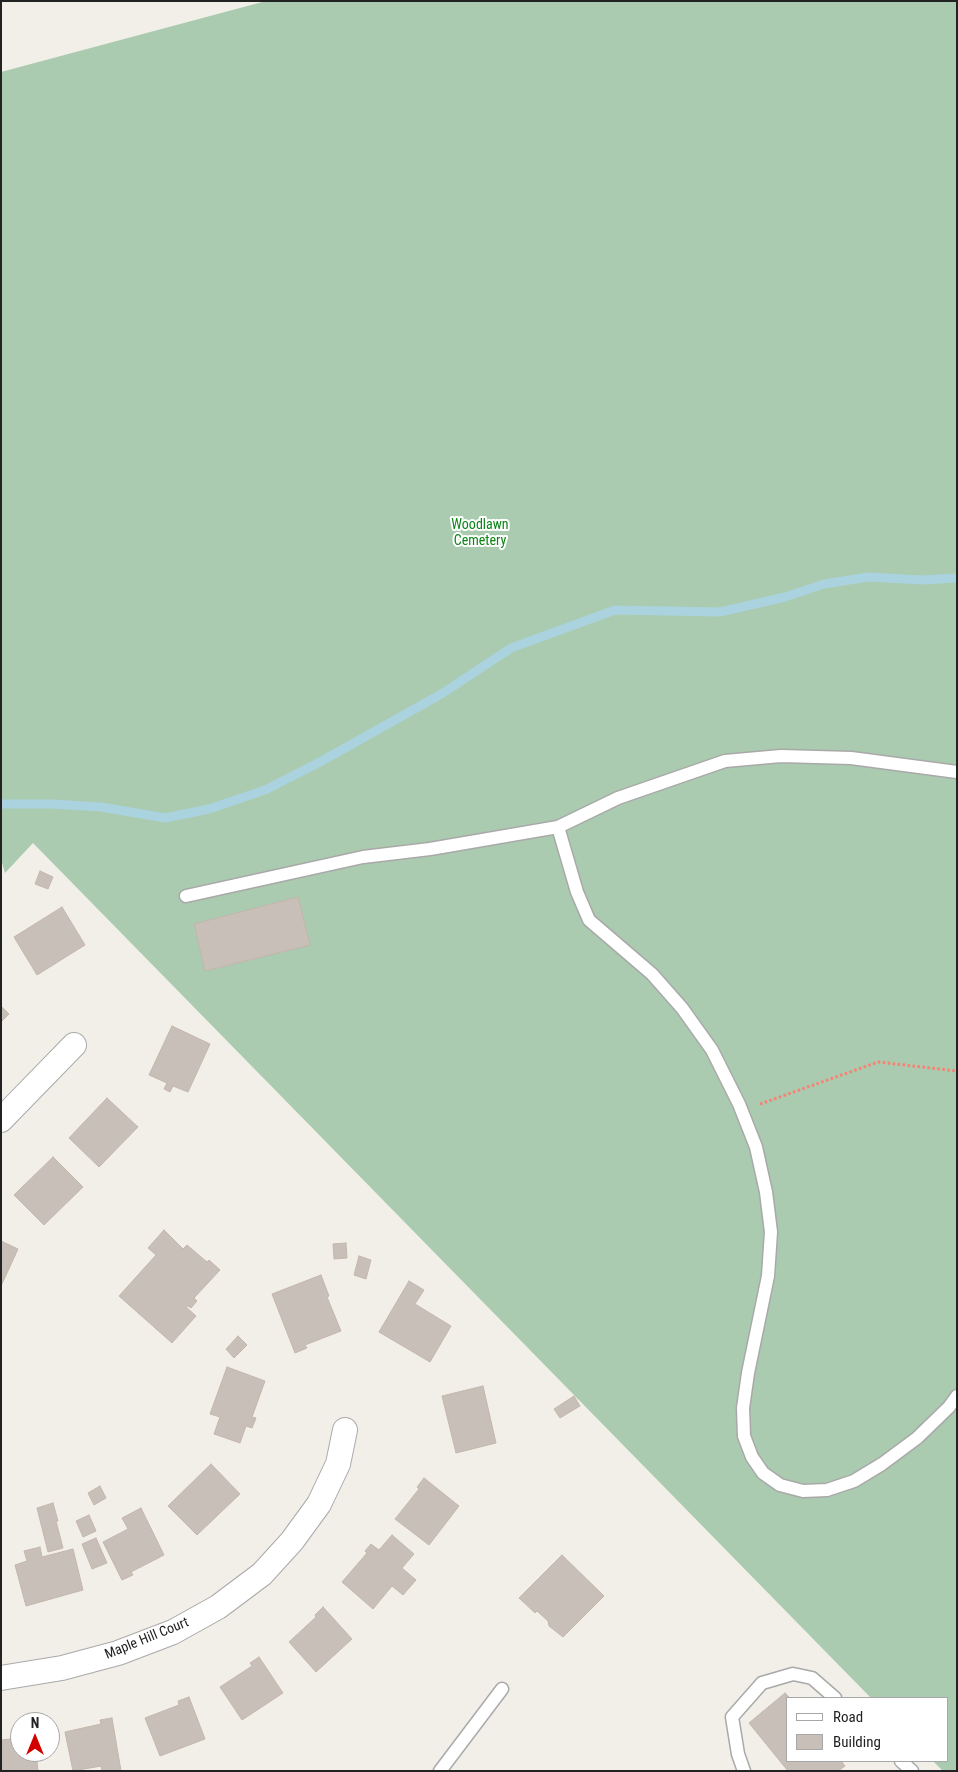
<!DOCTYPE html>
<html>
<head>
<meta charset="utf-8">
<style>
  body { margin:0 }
  #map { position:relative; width:958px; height:1772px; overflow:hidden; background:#f2efe9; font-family:"Roboto Condensed",sans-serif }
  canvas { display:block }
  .frame { position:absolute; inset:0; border:2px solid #222; pointer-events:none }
  .legend { position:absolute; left:786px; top:1697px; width:162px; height:65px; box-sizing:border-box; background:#fff; border:1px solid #a7a7a7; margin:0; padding:6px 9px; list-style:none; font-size:15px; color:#222 }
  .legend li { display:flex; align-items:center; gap:10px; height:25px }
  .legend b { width:25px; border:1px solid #a7a7a7 }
  .north { position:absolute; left:10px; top:1712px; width:50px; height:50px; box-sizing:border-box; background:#fff; border:1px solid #a7a7a7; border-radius:50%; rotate:0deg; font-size:14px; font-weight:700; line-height:20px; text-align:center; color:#222 }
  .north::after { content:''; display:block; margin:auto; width:18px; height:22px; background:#d40000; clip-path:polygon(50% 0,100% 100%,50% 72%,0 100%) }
</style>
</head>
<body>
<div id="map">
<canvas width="958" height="1772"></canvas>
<div class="frame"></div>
<ul class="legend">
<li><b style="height:6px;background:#fff"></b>Road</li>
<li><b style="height:14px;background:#c7bfb8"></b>Building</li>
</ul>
<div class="north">N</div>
</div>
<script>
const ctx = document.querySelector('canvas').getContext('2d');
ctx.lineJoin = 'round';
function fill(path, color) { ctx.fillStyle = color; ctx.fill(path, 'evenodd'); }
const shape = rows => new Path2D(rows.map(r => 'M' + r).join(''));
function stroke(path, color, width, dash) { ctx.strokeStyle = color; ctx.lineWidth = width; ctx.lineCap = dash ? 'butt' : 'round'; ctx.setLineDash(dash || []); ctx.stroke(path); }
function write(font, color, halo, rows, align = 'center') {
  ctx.font = font + ' "Roboto Condensed",sans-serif'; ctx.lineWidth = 4; ctx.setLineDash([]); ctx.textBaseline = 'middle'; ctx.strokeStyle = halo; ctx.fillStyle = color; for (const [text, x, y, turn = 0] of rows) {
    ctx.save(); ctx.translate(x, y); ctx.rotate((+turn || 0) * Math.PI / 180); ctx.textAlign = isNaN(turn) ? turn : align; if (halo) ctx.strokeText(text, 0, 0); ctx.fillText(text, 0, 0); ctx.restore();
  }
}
fill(shape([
  [266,1,957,1,957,1771,943,1771,933,1761,947,1761,947,1698,871,1698,33,843,5,873,1,859,1,72]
]), '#aacbaf');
stroke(shape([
  [1,804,53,804,101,807,165,818,209,809,265,790,320,762,443,693,511,648,615,610,720,612,785,597,824,584,868,577,922,580,957,578]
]), '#aad3df', 9);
const building = shape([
  [40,871,53,877,48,889,35,884,40,871],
  [298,897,310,945,205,971,194,924,298,897],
  [62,907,85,945,37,975,14,937,62,907],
  [1,1006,9,1014,1,1022,1,1006],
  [172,1026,210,1044,188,1092,173,1086,170,1092,164,1089,167,1083,149,1075,172,1026],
  [107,1098,138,1127,99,1167,69,1138,107,1098],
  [53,1157,83,1187,44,1225,14,1195,53,1157],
  [164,1230,183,1249,187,1245,207,1262,209,1260,220,1270,194,1298,197,1301,191,1308,188,1306,186,1307,196,1316,172,1343,119,1296,156,1255,148,1248,164,1230],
  [1,1241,18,1249,1,1286,1,1241],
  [346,1243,347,1258,334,1259,333,1244,346,1243],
  [359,1256,371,1260,366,1279,354,1275,359,1256],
  [321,1275,329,1296,327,1297,341,1331,305,1345,307,1348,295,1353,272,1294,321,1275],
  [409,1281,424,1290,415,1304,451,1326,430,1362,379,1332,409,1281],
  [238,1336,247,1345,234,1358,226,1349,238,1336],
  [227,1367,265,1381,252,1417,256,1418,252,1428,246,1426,240,1443,214,1434,220,1417,210,1414,227,1367],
  [483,1386,496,1443,456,1453,442,1396,483,1386],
  [574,1396,580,1406,560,1418,554,1409,574,1396],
  [211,1464,240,1494,197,1535,168,1506,211,1464],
  [424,1478,459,1506,429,1545,395,1519,419,1489,417,1487,424,1478],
  [100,1486,106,1498,94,1505,88,1493,100,1486],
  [53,1503,58,1521,56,1521,63,1548,48,1552,37,1508,53,1503],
  [141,1508,164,1555,131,1572,133,1575,122,1580,103,1542,128,1529,122,1518,141,1508],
  [89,1515,96,1531,83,1537,76,1521,89,1515],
  [392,1535,414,1554,402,1568,416,1580,403,1595,392,1586,373,1609,342,1582,367,1553,365,1551,371,1544,379,1550,392,1535],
  [96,1538,107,1563,92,1569,82,1544,96,1538],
  [40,1547,42,1557,73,1549,83,1590,26,1606,15,1565,27,1561,24,1551,40,1547],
  [562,1555,604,1596,563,1637,549,1626,548,1621,537,1611,535,1613,519,1598,562,1555],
  [323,1607,352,1639,316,1672,289,1642,316,1617,315,1615,323,1607],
  [259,1657,283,1693,242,1720,220,1687,252,1666,250,1663,259,1657],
  [785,1693,790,1698,787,1698,787,1761,841,1761,845,1766,838,1771,788,1771,749,1723,785,1693],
  [189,1697,205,1739,160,1756,145,1718,179,1705,178,1701,189,1697],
  [112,1718,121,1771,102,1771,101,1766,73,1771,65,1732,101,1724,100,1720,112,1718],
  [20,1738,20,1752,36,1752,38,1771,1,1771,1,1740,20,1738]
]);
fill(building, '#c7bfb8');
stroke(building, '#c4b6ab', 1);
const lane = shape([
  [558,827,577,892,589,920,652,974,682,1008,712,1050,739,1104,756,1147,766,1192,771,1232,768,1276,748,1373,743,1408,744,1436,752,1457,763,1473,780,1485,803,1491,827,1490,854,1481,882,1464,917,1438,949,1407,957,1396],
  [186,896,363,857,430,849,558,827,618,798,725,761,781,756,851,758,957,772],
  [901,1761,912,1771],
  [440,1771,502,1689],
  [744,1771,738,1754,732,1717,762,1683,793,1674,812,1678,835,1698]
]);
const street = shape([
  [1,1120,74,1045],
  [1,1678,62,1668,118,1653,173,1632,218,1607,262,1574,292,1541,319,1504,338,1464,345,1430]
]);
stroke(lane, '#a9a9a9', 15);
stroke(street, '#a9a9a9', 26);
stroke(shape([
  [760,1104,878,1062,957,1071]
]), '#fa8072', 3, [2.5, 2.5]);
stroke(lane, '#fff', 12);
stroke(street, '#fff', 24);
write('14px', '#0c8416', '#fff', [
  ["Woodlawn",480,525],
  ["Cemetery",480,541]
]);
write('14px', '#222', '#fff', [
  ["Maple Hill Court",147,1639,-22]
]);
</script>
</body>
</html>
